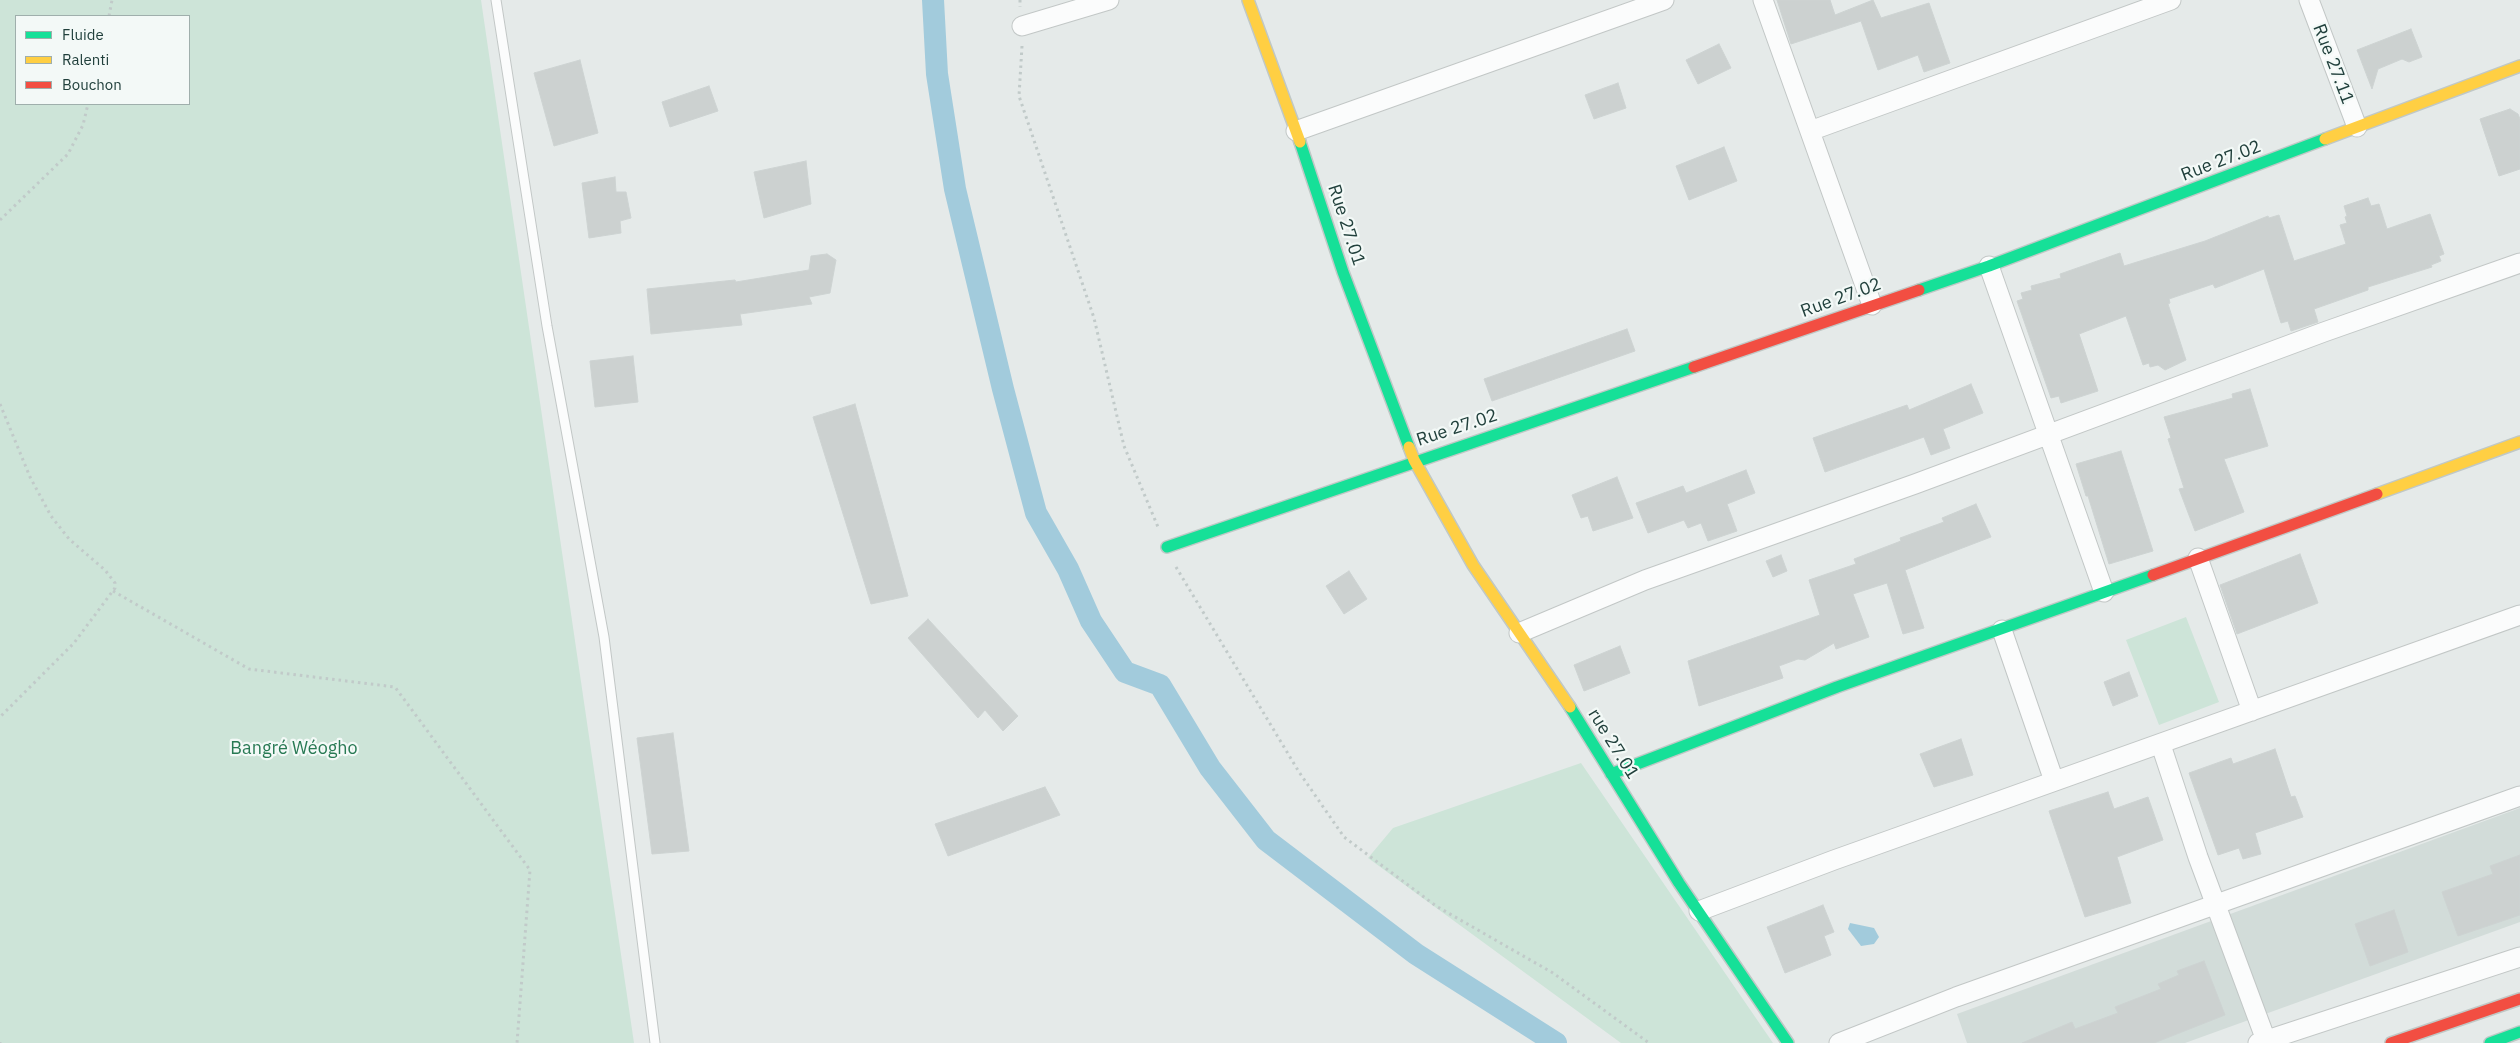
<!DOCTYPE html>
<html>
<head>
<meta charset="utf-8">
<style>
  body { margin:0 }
  #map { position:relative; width:2520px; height:1043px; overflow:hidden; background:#e5eae9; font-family:"IBM Plex Sans",sans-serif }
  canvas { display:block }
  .legend { position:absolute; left:15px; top:15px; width:175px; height:90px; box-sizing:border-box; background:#f3f9f7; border:1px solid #9fafac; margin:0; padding:6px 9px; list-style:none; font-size:15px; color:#21403c }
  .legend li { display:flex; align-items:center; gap:10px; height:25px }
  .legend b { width:25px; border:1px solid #9fafac }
</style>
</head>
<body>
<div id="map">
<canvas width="2520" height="1043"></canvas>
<ul class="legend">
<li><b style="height:6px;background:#16e098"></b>Fluide</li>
<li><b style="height:6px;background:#ffcf43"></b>Ralenti</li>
<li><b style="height:6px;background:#f24e42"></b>Bouchon</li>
</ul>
</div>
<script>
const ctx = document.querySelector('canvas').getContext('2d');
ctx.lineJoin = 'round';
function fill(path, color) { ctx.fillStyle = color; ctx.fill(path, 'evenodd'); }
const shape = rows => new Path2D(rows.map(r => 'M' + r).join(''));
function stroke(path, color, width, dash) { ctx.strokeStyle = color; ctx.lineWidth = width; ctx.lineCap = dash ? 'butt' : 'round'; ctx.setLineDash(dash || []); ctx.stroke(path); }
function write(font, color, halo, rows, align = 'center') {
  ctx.font = font + ' "IBM Plex Sans",sans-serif'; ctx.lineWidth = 4.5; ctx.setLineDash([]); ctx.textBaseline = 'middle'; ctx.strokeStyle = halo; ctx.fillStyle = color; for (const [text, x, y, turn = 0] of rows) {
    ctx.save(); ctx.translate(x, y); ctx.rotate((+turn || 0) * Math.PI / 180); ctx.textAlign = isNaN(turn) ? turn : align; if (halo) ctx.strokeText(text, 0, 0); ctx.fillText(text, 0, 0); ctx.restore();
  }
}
fill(shape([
  [2520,808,2520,922,2185,1043,1967,1043,1957,1014]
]), '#d2dcd9');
fill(shape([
  [0,0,481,0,634,1043,0,1043],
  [189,16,189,104,16,104,16,16],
  [2186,617,2219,702,2159,725,2126,640],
  [1581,763,1773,1043,1621,1043,1368,858,1393,828]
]), '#cde4d8');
fill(shape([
  [1850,923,1874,928,1879,937,1874,944,1861,946,1848,929]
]), '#a2cbdc');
stroke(shape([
  [933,0,937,74,955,189,1003,389,1036,513,1068,569,1091,621,1125,672,1160,685,1210,768,1266,840,1416,954,1556,1043]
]), '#a2cbdc', 22);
const building = shape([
  [1777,0,1830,0,1835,15,1873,0,1881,18,1929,3,1950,63,1924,72,1918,55,1878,70,1861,21,1791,44,1777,0],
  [2411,29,2422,57,2409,62,2402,59,2378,69,2372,89,2357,50,2411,29],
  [1719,44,1731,68,1698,84,1686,60,1719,44],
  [580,60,598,133,554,146,534,73,580,60],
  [1618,83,1626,108,1594,119,1585,95,1618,83],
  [709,86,718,111,670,127,662,102,709,86],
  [2510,109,2518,114,2520,119,2520,169,2499,176,2480,119,2510,109],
  [1724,147,1737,181,1689,200,1676,166,1724,147],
  [806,161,811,204,764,218,754,172,806,161],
  [615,177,616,192,626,192,631,218,620,221,621,233,589,238,582,183,615,177],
  [2368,198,2371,206,2379,204,2387,229,2430,214,2444,254,2439,256,2441,261,2431,265,2432,267,2368,287,2368,290,2314,309,2318,322,2291,331,2288,321,2281,323,2264,269,2215,288,2213,284,2169,299,2170,303,2168,304,2186,360,2165,370,2158,365,2150,367,2149,363,2143,365,2126,316,2079,334,2098,391,2061,403,2059,396,2051,398,2017,301,2023,299,2021,293,2032,290,2031,286,2061,278,2060,274,2120,253,2124,266,2205,241,2268,216,2269,218,2279,215,2294,261,2346,244,2340,225,2347,223,2345,217,2347,216,2344,206,2368,198],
  [827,254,836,260,830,293,809,297,812,304,740,314,742,325,651,334,647,289,735,280,736,282,809,270,811,256,827,254],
  [1627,329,1635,351,1492,401,1484,379,1627,329],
  [633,356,638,402,595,407,590,361,633,356],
  [1971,384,1983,413,1943,429,1950,448,1931,455,1924,437,1825,472,1813,438,1907,405,1909,410,1971,384],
  [2250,389,2268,446,2224,459,2244,512,2195,531,2179,489,2184,488,2168,439,2171,438,2164,417,2233,398,2232,394,2250,389],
  [855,404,908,596,871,604,813,417,855,404],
  [2121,451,2153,551,2109,564,2088,496,2086,496,2076,464,2121,451],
  [1746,470,1755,493,1727,504,1737,531,1708,541,1701,523,1688,528,1684,520,1648,533,1636,503,1683,486,1686,493,1746,470],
  [1617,477,1633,518,1593,531,1588,516,1581,518,1572,495,1617,477],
  [1976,504,1991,537,1905,570,1924,628,1903,634,1887,583,1853,594,1869,637,1836,649,1834,643,1805,660,1798,659,1779,666,1783,678,1699,706,1688,661,1820,615,1809,580,1856,564,1854,559,1901,541,1900,538,1944,522,1942,518,1976,504],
  [2300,554,2318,603,2237,634,2220,585,2300,554],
  [1781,555,1787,571,1773,577,1766,561,1781,555],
  [1349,571,1367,599,1344,614,1326,586,1349,571],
  [928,619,1018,716,1003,731,985,710,978,718,908,638,928,619],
  [1620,646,1630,673,1584,691,1574,665,1620,646],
  [2129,672,2138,696,2113,706,2104,682,2129,672],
  [673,733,689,851,652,854,637,738,673,733],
  [1961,739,1973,775,1934,787,1920,754,1961,739],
  [2275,749,2291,797,2295,796,2303,817,2255,833,2261,854,2243,859,2239,848,2218,855,2189,773,2231,758,2233,764,2275,749],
  [1045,787,1060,815,948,856,935,824,1045,787],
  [2108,792,2114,809,2148,797,2163,840,2117,857,2131,903,2085,917,2049,811,2108,792],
  [2520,855,2520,915,2458,936,2442,892,2493,874,2490,866,2520,855],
  [1823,905,1834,932,1824,936,1831,955,1785,973,1767,927,1823,905],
  [2394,910,2408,952,2370,966,2355,924,2394,910],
  [2204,961,2225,1015,2154,1043,2022,1043,2072,1022,2075,1029,2118,1013,2115,1007,2161,989,2158,984,2179,975,2177,971,2204,961]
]);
fill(building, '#ccd1d0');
stroke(building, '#cdd3d2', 1);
const lane = shape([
  [496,0,547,326,604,637,655,1043]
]);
const street = shape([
  [1763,0,1872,305],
  [2309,0,2357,127],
  [1022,26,1109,0],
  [1296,131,1664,0],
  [1810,131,2171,0],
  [1989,266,2104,592],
  [2198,558,2252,711],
  [2002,630,2054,781],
  [1519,633,1645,580,1915,484,2324,332,2520,263],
  [2161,745,2198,857,2267,1043],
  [1699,911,1834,860,2520,615],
  [1839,1043,1956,997,2520,796],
  [2258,1043,2520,957]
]);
const fast = shape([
  [1300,142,1343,272,1409,447],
  [1919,290,1989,266,2325,139],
  [1167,547,1694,367],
  [1570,707,1679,883,1788,1043],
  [1611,774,1837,687,2153,575],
  [2490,1043,2520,1032]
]);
const slow = shape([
  [1248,0,1300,142],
  [2325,139,2520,66],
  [1409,447,1414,460,1473,565,1570,707],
  [2377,494,2520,442]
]);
const jam = shape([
  [1694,367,1919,290],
  [2153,575,2377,494],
  [2391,1043,2520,999]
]);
stroke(lane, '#c2c7c6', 11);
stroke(street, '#c2c7c6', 21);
stroke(fast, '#c0c8c6', 14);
stroke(slow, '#c0c8c6', 14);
stroke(jam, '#c0c8c6', 14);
stroke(shape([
  [1020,0,1020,7],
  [109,16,112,0],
  [1022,46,1019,96,1094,318,1124,446,1158,527],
  [0,220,68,154,83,125,88,104],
  [0,404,30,477,51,516,69,539,105,570,115,583,115,588,74,643,0,717],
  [1176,567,1299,772,1344,837,1436,906,1553,973,1649,1043],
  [113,591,249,669,395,687,530,870,517,1043],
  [0,1042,0,1043]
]), '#c1cac9', 3, [2.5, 4]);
stroke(lane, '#fbfcfc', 9);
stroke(street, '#fbfcfc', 19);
stroke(fast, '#16e098', 11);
stroke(slow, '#ffcf43', 11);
stroke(jam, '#f24e42', 11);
write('18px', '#21403c', '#f3f9f7', [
  ["Rue 27.11",2333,64,69],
  ["Rue 27.02",2221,161,-21],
  ["Rue 27.01",1346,225,72],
  ["Rue 27.02",1841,298,-20],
  ["Rue 27.02",1457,428,-18],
  ["rue 27.01",1613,744,58]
]);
write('18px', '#287a54', '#f3f9f7', [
  ["Bangré Wéogho",294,749]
]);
</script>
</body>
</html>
